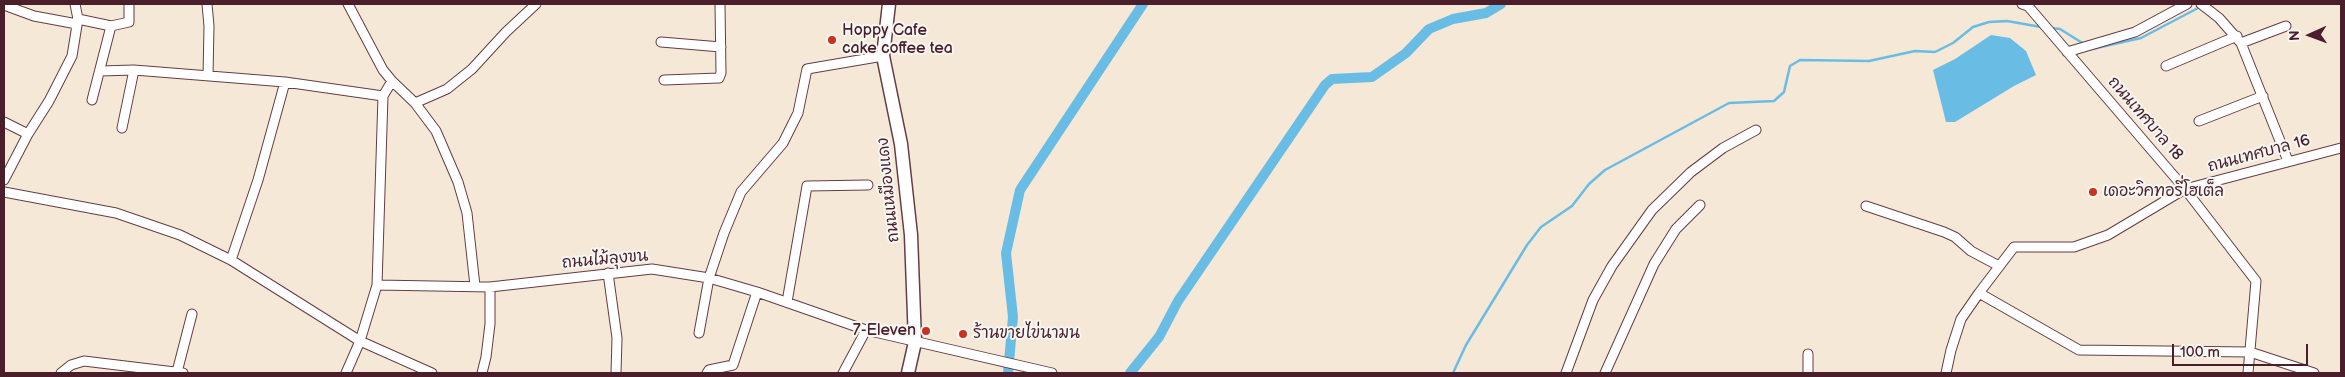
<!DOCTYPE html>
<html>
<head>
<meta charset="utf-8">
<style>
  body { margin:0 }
  #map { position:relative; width:2345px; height:377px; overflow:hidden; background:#f5e8d6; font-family:"Balsamiq Sans",sans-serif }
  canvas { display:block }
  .frame { position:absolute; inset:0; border:5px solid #4a1f2b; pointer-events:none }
  .north { position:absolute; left:2285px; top:10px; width:50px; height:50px; -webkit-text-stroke:4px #f6f6f2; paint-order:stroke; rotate:268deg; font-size:14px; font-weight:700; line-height:20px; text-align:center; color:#4a1f2b }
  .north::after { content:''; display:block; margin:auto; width:18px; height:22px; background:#4a1f2b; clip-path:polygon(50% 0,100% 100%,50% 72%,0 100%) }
  .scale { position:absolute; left:2172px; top:344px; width:136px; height:22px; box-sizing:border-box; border:2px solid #4a1f2b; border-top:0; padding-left:6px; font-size:15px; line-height:18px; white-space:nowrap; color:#4a1f2b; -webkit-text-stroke:4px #f6f6f2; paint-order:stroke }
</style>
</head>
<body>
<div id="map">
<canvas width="2345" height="377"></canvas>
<div class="frame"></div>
<div class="north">N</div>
<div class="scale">100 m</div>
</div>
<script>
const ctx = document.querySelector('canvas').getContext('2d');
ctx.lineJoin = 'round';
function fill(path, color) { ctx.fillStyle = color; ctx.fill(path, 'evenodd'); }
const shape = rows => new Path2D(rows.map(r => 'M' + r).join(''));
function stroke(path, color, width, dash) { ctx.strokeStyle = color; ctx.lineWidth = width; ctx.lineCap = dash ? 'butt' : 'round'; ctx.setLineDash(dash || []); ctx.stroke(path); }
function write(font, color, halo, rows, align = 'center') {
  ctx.font = font + ' "Balsamiq Sans","Playpen Sans Thai",sans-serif'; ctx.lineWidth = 4; ctx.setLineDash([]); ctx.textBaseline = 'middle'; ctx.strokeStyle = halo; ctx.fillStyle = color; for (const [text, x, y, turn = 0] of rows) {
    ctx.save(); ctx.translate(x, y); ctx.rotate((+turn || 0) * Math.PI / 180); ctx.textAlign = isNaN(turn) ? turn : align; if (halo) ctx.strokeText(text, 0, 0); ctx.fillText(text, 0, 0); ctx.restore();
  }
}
fill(shape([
  [1991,35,2010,38,2026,51,2036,75,2014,86,1955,122,1946,122,1933,70,1955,59]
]), '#69bde5');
stroke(shape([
  [2052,28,2060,29,2084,44],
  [2092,49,2141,38,2200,7],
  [1453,373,1466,345,1527,245,1541,227,1572,206,1589,184,1605,170,1729,103,1774,101,1784,92,1790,66,1800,60,1869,61,1915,51,1935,52,1953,43,1973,27,1989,22,2007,21,2041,27]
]), '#69bde5', 2.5);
stroke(shape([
  [1008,373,1013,317,1006,253,1020,190,1143,4],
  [1130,373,1159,337,1178,301,1325,85,1332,79,1372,77,1406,53,1429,29,1453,19,1486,13,1501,4]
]), '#69bde5', 10);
const street = shape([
  [207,4,209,26,208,76],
  [348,4,383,70,392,81,415,103,436,131,458,182,467,213,475,286],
  [2022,4,2028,6,2185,189,2256,281,2248,373],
  [2201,4,2219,18,2241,43,2288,161],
  [4,5,34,16,77,24],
  [78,19,111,26],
  [661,42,721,47],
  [2241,43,2286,26],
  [2067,52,2135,32,2187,4],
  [2166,66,2237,36],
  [100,71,134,70,285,82,383,96],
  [664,80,719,78,721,73,720,4],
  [92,100,111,26,129,22,129,4],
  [415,103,447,89,472,69,506,32,536,4],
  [2199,121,2263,96],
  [4,122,28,134],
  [122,128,134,70],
  [4,180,28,134,49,101,72,56,78,19,75,4],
  [4,192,116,213,180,235,231,260,360,341,432,373],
  [1866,206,1944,232,1955,237,1971,251,1999,266],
  [231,260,258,180,285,82],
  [608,273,617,338,616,373],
  [377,285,490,287,652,269,709,278,757,292,866,330,1052,373],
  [1979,293,2079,350,2250,352,2314,373],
  [787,302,807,186,868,185],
  [699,333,709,278,724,233,741,192,783,143,798,113,807,69,883,56],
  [1808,354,1808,373],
  [177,372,192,314],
  [61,373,71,365,84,361,183,373],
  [346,373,360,341,377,285,383,96,392,81],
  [482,373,486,357,490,324,490,287],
  [707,373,709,370,733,365,757,292],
  [843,373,866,330],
  [1566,373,1593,300,1612,266,1652,210,1691,172,1723,148,1756,130],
  [1605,373,1654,264,1676,229,1700,205],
  [1946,373,1951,350,1961,319,1979,293,2014,247,2074,247,2108,235,2185,189,2341,148]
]);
const secondary = shape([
  [889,4,883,56,901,144,911,235,915,342,908,373]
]);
stroke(street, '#643d45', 11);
stroke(secondary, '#643d45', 15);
stroke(street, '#fff', 9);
stroke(secondary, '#fff', 12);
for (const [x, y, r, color] of [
  [832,40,5,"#c8321e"],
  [2093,192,5,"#c8321e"],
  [926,331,5,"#c8321e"],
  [963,334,5,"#c8321e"]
]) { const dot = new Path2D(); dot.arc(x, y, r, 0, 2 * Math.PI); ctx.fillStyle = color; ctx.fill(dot); stroke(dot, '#f6f6f2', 2); }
write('16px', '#4a1f2b', '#f6f6f2', [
  ["Hoppy Cafe",842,31],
  ["cake coffee tea",842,49],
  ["เดอะวิคทอรี่โฮเต็ล",2103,192],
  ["7-Eleven",916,331,"right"],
  ["ร้านขายไข่นามน",973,334]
], 'left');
write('16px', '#4a1f2b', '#f6f6f2', [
  ["ถนนเทศบาล 18",2145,119,49],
  ["ถนนเทศบาล 16",2259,154,-15],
  ["ถนนเหมืองแดง",889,190,-96],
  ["ถนนไม้ลุงขน",605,260,-5]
]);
</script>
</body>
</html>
